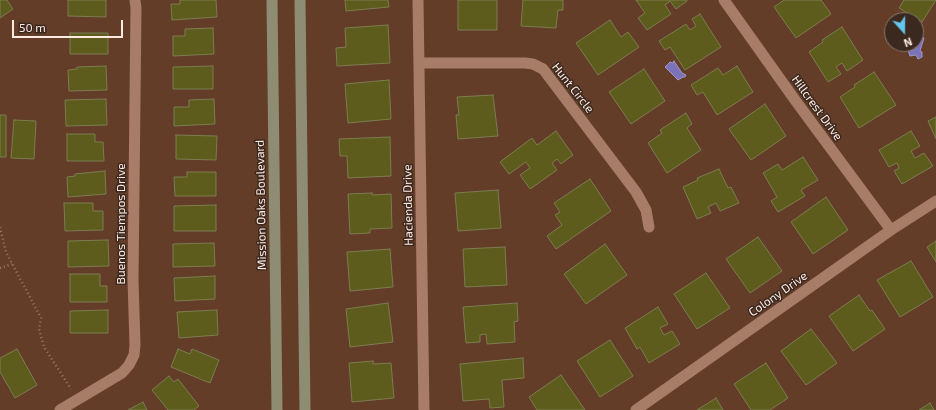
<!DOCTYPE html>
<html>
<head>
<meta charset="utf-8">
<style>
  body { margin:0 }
  #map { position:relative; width:936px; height:410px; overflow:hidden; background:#633d28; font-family:"Exo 2",sans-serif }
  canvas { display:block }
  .north { position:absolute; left:884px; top:12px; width:40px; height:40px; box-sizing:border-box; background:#3b2920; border:1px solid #89766d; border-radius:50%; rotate:159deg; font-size:11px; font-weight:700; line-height:16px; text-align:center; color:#feeae0 }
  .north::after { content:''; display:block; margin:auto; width:14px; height:18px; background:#64c5ee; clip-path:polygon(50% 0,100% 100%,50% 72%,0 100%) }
  .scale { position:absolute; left:12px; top:20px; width:111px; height:18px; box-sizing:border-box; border:2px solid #feeae0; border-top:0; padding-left:5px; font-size:12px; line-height:14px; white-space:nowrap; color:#feeae0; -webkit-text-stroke:3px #3b2920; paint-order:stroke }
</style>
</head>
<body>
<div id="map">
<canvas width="936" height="410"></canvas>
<div class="north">N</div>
<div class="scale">50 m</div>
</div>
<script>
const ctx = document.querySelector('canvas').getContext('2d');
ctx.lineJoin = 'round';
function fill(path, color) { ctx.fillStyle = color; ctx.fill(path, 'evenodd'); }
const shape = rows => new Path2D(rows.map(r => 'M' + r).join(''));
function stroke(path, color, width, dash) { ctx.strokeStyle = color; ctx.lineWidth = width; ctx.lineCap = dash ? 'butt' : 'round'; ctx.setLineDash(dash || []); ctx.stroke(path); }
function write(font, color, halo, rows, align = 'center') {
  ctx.font = font + ' "Exo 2",sans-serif'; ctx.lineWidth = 3; ctx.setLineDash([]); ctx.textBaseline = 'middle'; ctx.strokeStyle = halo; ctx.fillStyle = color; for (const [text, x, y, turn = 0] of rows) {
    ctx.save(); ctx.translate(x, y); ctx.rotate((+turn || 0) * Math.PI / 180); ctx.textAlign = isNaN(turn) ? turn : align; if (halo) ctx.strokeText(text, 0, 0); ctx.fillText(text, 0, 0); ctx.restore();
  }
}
const water = shape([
  [916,36,920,36,924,38,920,51,922,52,922,57,918,59,916,55,910,56,908,50,909,44,916,44,916,36],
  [674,61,682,73,686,75,685,77,683,77,678,80,665,67,670,62,673,63,674,61]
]);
fill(water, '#7b72b9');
stroke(water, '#a296c5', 1);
const building = shape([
  [0,0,7,0,13,9,0,18,0,0],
  [68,0,106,0,106,17,68,16,68,0],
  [180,0,216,0,217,17,172,20,171,4,180,4,180,0],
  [345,0,388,0,389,7,346,11,345,0],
  [458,0,497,0,497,30,458,30,458,0],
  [523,0,563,0,563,10,558,10,556,28,521,26,523,0],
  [636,0,687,0,687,1,676,9,670,1,665,5,671,14,647,30,638,18,645,13,636,0],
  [784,0,821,0,831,14,796,38,774,7,784,0],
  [904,0,936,0,922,22,899,8,904,0],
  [700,14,721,47,685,70,670,47,665,50,659,41,686,24,690,30,696,26,692,19,700,14],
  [610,20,621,37,628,32,639,47,598,75,576,43,610,20],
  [388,25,390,63,337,66,336,48,346,47,345,28,388,25],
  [842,27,863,60,847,71,842,63,836,67,841,74,828,82,809,52,823,42,822,40,842,27],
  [213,28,214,54,173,56,173,36,185,36,185,29,213,28],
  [70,33,108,33,108,54,70,54,70,33],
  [106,66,107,90,69,91,68,70,77,69,77,67,106,66],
  [213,66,213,89,173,89,173,67,213,66],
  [737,66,753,92,717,115,703,92,697,95,691,85,718,68,723,75,737,66],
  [644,69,665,101,631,124,609,92,644,69],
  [874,72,896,105,859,128,840,97,855,87,854,85,874,72],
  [389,80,391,119,348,123,345,84,389,80],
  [493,95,498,136,458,139,456,115,459,115,457,97,493,95],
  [106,99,107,125,66,126,65,100,106,99],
  [214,99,215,124,174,126,174,107,189,107,189,100,214,99],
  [765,104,786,136,751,160,729,129,765,104],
  [686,113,692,124,687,128,701,150,667,173,648,143,662,133,660,130,686,113],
  [0,115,6,115,6,157,0,157,0,115],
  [936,117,936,139,928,121,936,117],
  [14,120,36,121,34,159,11,158,14,120],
  [556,131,573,155,561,164,557,159,552,163,557,170,530,189,520,175,530,168,526,162,509,174,500,162,532,138,537,145,556,131],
  [911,131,920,146,911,151,915,158,924,153,933,166,902,184,894,171,899,168,897,163,889,167,879,150,911,131],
  [67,134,95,134,95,142,103,142,104,161,67,161,67,134],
  [176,135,217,136,216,160,176,159,176,135],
  [390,137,391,176,348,178,347,156,340,156,339,139,390,137],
  [803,157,818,180,801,190,805,196,778,212,771,201,777,197,763,173,778,164,782,170,803,157],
  [719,169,728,188,731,187,739,203,720,211,716,203,708,207,711,213,697,219,683,187,698,180,697,178,719,169],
  [105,171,106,194,68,197,67,177,75,176,75,174,105,171],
  [187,172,216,172,216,196,175,196,174,177,187,177,187,172],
  [590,179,611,211,556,249,547,236,562,225,555,215,560,212,554,203,590,179],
  [498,190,501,228,458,231,455,193,498,190],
  [372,193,372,195,391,194,392,228,370,229,370,233,350,234,348,194,372,193],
  [826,197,848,230,813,254,791,222,826,197],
  [64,203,93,203,93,211,103,211,103,230,65,231,64,203],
  [216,205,216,231,174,231,174,206,216,205],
  [758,237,782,271,750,293,726,259,758,237],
  [108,240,109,266,68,267,68,241,108,240],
  [936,241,936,262,927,247,936,241],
  [214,243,215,266,173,267,173,244,214,243],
  [605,244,627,275,586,304,564,274,605,244],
  [505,247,507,285,465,287,463,249,505,247],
  [390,249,393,287,350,291,347,252,390,249],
  [911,261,933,297,900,317,877,280,911,261],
  [706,273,730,308,697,329,674,294,706,273],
  [70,274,100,274,100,286,107,286,107,302,70,302,70,274],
  [215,276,215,299,175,301,174,278,215,276],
  [859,295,870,311,872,310,885,329,853,351,829,316,859,295],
  [388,303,393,342,350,347,346,309,388,303],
  [517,303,518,321,514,322,515,342,487,344,486,334,480,335,480,342,466,343,463,307,517,303],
  [658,307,668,324,660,328,664,335,672,331,680,344,649,363,640,347,637,349,625,328,658,307],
  [108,310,108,333,70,333,70,311,108,310],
  [217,310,218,335,179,338,177,312,217,310],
  [811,329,837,363,806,385,781,351,811,329],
  [610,340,633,376,600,397,577,361,610,340],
  [17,349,37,385,15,398,0,372,0,358,17,349],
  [178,349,190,354,192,349,219,360,210,383,171,367,178,349],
  [523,358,524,378,502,380,504,407,490,408,489,399,463,401,460,364,523,358],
  [373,361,373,364,391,363,394,398,352,402,349,363,373,361],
  [766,363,788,398,770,410,751,410,734,384,766,363],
  [561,375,585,410,537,410,529,397,561,375],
  [169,376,174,382,178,379,199,406,194,410,168,410,152,390,169,376],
  [716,398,723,410,697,410,716,398],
  [143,402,147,410,128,410,143,402],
  [930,403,934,410,919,410,930,403]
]);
fill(building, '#5e5c1c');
stroke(building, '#7c7c50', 1);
stroke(shape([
  [0,227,6,252,41,318,39,329,44,347,71,389],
  [0,268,12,264]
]), '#987867', 2.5, [1, 3]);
stroke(shape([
  [418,0,424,410],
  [724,0,795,100,891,230],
  [420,63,525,63,533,64,543,69,636,192,646,210,649,227],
  [60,410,122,373,129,365,134,355,135,345,133,280,136,8,135,0],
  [636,410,891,230,936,201]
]), '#a87d67', 11);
stroke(shape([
  [272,0,277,410],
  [300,0,305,410]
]), '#8e8d74', 11);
write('12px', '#feeae0', '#3b2920', [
  ["Hunt Circle",573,88,52],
  ["Hillcrest Drive",817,108,54],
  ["Mission Oaks Boulevard",261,205,-91],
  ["Hacienda Drive",408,205,-91],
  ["Buenos Tiempos Drive",121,224,-90],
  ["Colony Drive",778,294,-35]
]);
</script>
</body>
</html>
